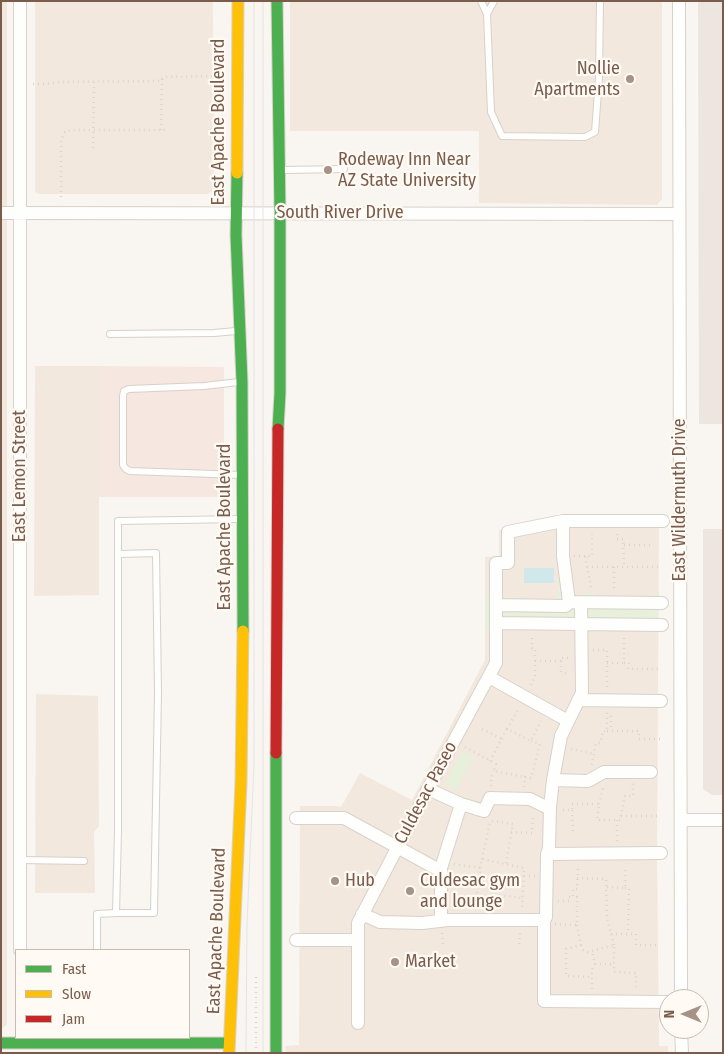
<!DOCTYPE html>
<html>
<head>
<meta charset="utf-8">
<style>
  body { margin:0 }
  #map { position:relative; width:724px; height:1054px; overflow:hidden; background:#f9f5f0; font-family:"Fira Sans Condensed",sans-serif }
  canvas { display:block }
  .frame { position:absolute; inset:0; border:2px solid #7a5c4d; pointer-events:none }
  .legend { position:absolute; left:15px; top:949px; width:175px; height:90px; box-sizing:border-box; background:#fffaf3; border:1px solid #cabbb1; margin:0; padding:6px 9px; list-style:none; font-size:15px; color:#7a5c4d }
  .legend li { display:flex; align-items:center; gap:10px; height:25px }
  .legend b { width:25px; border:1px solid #cabbb1 }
  .north { position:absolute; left:659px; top:989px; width:50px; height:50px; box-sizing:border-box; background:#fffaf3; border:1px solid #cabbb1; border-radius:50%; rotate:270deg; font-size:14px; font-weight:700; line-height:20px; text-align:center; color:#7a5c4d }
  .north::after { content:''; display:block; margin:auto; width:18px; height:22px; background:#a69286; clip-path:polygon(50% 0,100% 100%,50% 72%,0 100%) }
</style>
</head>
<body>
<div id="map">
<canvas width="724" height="1054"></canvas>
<div class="frame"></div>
<ul class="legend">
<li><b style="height:6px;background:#4caf50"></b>Fast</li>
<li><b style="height:6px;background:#ffc107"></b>Slow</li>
<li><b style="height:6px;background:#c62828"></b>Jam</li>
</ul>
<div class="north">N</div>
</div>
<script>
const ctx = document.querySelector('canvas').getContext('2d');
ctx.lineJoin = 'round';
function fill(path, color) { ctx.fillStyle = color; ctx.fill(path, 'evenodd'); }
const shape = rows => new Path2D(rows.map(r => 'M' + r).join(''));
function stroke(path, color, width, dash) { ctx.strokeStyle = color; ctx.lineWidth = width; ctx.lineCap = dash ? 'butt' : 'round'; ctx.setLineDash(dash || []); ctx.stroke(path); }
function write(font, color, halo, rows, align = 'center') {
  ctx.font = font + ' "Fira Sans Condensed",sans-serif'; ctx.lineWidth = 4.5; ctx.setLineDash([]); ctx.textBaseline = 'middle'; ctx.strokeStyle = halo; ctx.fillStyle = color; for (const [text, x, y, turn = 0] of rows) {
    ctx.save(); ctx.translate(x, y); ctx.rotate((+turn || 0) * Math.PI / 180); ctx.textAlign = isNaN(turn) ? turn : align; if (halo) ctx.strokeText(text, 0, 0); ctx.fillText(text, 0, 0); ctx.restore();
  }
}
fill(shape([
  [1,1,7,1,7,1025,1,1029],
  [35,1,213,1,214,191,207,194,38,194,35,192],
  [290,1,662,1,662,199,657,205,479,203,479,131,290,131],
  [35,366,99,366,99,595,34,596],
  [559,518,659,518,657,857,659,1046,668,1046,668,1053,286,1053,285,1046,299,1045,300,806,338,806,341,807,360,773,412,800,485,660,485,557,499,556,499,530],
  [36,694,98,696,99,826,94,832,95,893,35,893]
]), '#f2e8de');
fill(shape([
  [99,366,224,367,224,497,99,497]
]), '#f6e8e1');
fill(shape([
  [698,1,723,1,723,424,699,424],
  [703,529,723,529,723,795,712,795,703,789]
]), '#ede5e0');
fill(shape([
  [559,561,572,597,593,592,595,596,654,597,654,591,659,591,658,632,655,632,655,629,485,630,485,596,523,598,526,604,556,604,558,595],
  [462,751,474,757,456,790,445,784]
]), '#e7f0db');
fill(shape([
  [524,568,554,568,554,583,524,583]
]), '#d0e8ea');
const lane = shape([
  [481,1,487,14,491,112,502,136,585,137,595,132,599,78,600,1],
  [487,14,494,1],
  [283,170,344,169],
  [110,334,214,333,236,331],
  [239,382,204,386,129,389,124,391,123,396,123,465,126,469,130,471,241,475],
  [119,554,156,553,158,693,154,913,116,913,118,831,118,521,241,519],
  [21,860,84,861],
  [97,950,97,914,116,913]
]);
const street = shape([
  [20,1,20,950],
  [679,1,681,999],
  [1,213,679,214],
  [563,521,563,556,569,602],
  [496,605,566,606,569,602,662,603],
  [496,623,662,625],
  [489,677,568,721],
  [578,700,661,701],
  [553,780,588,781,604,772,651,772],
  [428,789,461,804,441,868,441,921],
  [461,804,484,811,490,798,530,799,550,809],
  [296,818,344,818,441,871],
  [681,820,723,820],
  [547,854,661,853],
  [362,914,380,922,422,923,448,920,544,920,544,1001,669,1002],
  [544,920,546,917,547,855,549,848,550,807,553,780,561,736,582,693,581,602],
  [296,940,358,940],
  [358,1023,358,923,428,789,496,663,496,563,508,563,508,532,563,521,663,521],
  [681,1029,682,1053]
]);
const fast = shape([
  [277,1,280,212,280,393,278,429],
  [237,173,236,235,242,382,243,631],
  [276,753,276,1053],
  [1,1043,229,1043]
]);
const slow = shape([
  [237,173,238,1],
  [229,1053,241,783,243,631]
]);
const jam = shape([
  [276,753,278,429]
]);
stroke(lane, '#d7d1cb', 8);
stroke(street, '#d7d1cb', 14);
stroke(fast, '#d9d2cb', 13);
stroke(slow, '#d9d2cb', 13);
stroke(jam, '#d9d2cb', 13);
stroke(shape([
  [33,84,47,84,60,82,160,81,164,77,218,76],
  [161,130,162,79],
  [93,148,94,81],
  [61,197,61,140,65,132,72,130,168,130],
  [617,534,617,539,623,539,624,567],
  [624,545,652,545],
  [574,556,585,556],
  [587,567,662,567],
  [614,567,614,591],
  [591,587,585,556,592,556,592,534],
  [624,638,624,663,629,663,628,669,661,669],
  [593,650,607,650,607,689],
  [535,661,561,661,561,658,569,658],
  [561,661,561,672,568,674],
  [607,663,624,663],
  [531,685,535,677,535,648,532,648,532,635],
  [611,716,611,731],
  [482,729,502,739],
  [507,729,519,708],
  [607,731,639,731,639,739,661,739],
  [465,747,496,764,494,771,525,777],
  [571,749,594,754],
  [490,761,507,729,531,741,541,721],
  [592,765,596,743,600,743,603,731,607,731,607,712],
  [491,786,491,778,494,771],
  [524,787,525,777,531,778,540,744,531,741],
  [599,804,603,788],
  [563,810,572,810,572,804,599,804,597,820,620,820,625,796,633,796,633,783],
  [572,810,573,834],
  [621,816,661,816],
  [492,821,513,824,506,864],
  [511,832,532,833,533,815],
  [617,841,617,820],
  [482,859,490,822],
  [454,864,480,868,480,882,499,885,499,895,522,898],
  [480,868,482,859,524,868,522,908],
  [524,876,535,876],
  [577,878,606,879,606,887],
  [625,888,629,888,628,934],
  [558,901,569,901,569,897,573,897],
  [477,908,477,890,480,882],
  [555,924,577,925,577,897,573,897,573,889,577,889,578,867],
  [577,925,581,945,566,949,566,976,592,977],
  [442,933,443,944],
  [611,934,636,934,636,945,660,945],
  [519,944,520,933],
  [581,945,583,950,588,952,614,945,614,972,636,973,636,989],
  [614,945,607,917,606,887,625,888,625,867],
  [595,964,614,964],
  [592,989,592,969,595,964,592,951],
  [256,1053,256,975]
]), '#dcd5d0', 2.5, [1, 4]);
stroke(lane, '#fefefd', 6);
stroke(street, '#fefefd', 12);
stroke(fast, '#4caf50', 11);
stroke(slow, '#ffc107', 11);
stroke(jam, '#c62828', 11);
stroke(shape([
  [263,1,263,1053],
  [246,1053,247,924,254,763,254,1]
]), '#e6e3e7', 1);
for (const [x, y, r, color] of [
  [630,79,5,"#a69286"],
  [328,170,5,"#a69286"],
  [335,881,5,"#a69286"],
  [410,891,5,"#a69286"],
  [395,962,5,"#a69286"]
]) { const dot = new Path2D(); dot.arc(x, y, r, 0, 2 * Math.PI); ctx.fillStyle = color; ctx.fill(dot); stroke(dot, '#fffaf3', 2); }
write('18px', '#7a5c4d', '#fffaf3', [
  ["Nollie",620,69,"right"],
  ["Apartments",620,90,"right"],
  ["Rodeway Inn Near",338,160],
  ["AZ State University",338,181],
  ["Hub",345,881],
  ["Culdesac gym",420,881],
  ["and lounge",420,902],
  ["Market",405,962]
], 'left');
write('18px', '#7a5c4d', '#fffaf3', [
  ["East Apache Boulevard",219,122,-90],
  ["South River Drive",340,213],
  ["East Lemon Street",20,476,-90],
  ["East Wildermuth Drive",680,500,-90],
  ["East Apache Boulevard",225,527,-90],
  ["Culdesac Paseo",426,793,-62],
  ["East Apache Boulevard",217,931,-88]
]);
</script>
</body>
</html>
